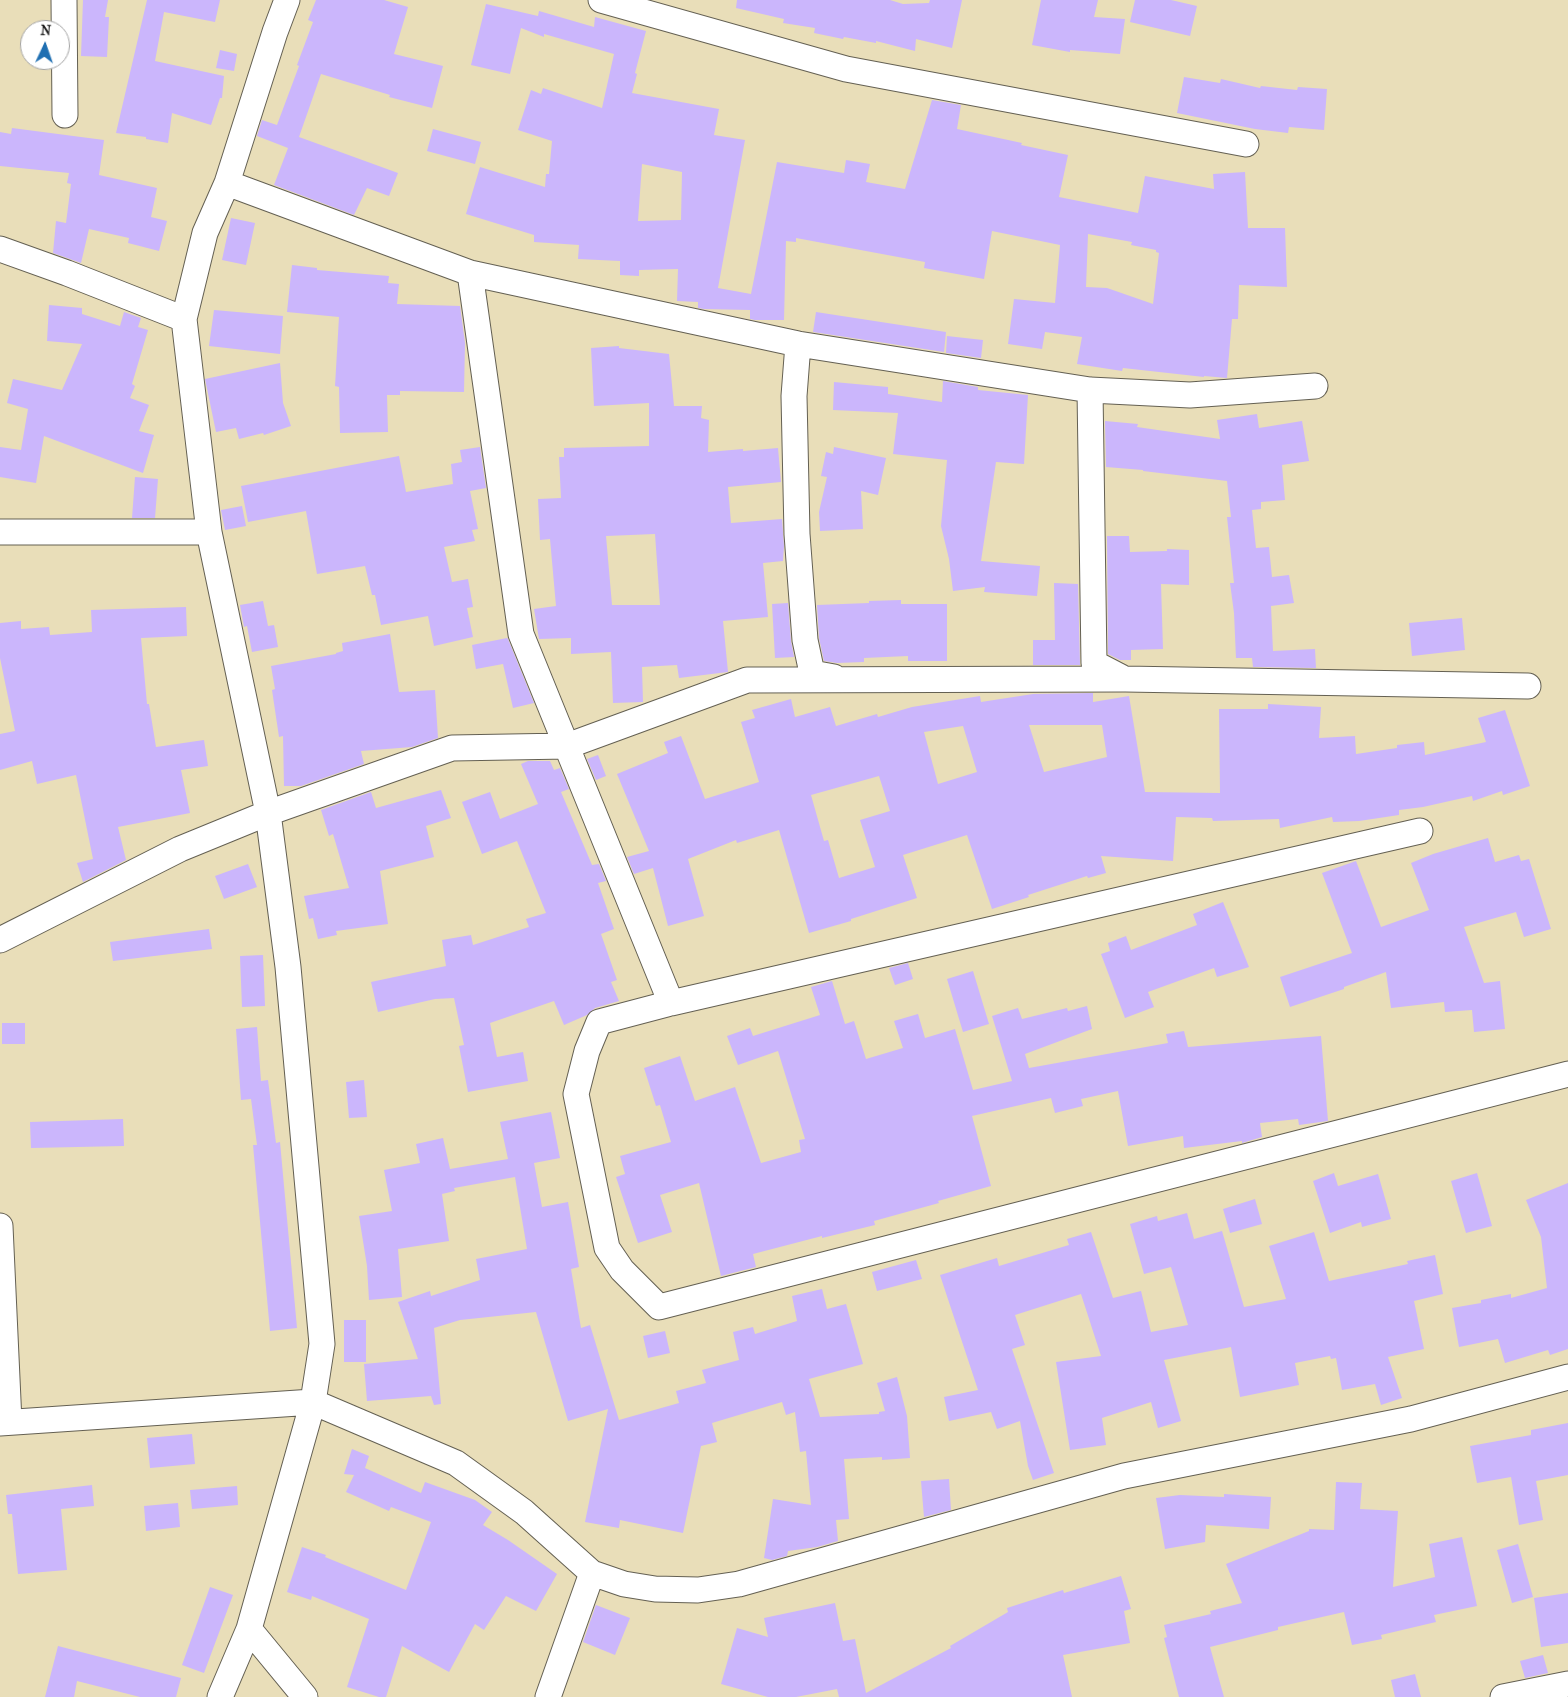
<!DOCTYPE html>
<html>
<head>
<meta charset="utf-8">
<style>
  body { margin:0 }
  #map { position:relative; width:1568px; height:1697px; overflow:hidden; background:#e9deb9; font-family:"IM FELL French Canon",serif }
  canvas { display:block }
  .north { position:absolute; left:20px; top:20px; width:50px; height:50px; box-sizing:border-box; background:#fff; border:1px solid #a4a4a4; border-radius:50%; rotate:3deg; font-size:14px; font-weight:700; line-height:20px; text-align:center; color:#1c1c1c }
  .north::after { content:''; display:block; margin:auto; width:18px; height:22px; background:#1f6fb2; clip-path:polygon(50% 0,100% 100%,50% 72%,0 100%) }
</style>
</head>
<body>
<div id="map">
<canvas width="1568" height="1697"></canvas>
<div class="north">N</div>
</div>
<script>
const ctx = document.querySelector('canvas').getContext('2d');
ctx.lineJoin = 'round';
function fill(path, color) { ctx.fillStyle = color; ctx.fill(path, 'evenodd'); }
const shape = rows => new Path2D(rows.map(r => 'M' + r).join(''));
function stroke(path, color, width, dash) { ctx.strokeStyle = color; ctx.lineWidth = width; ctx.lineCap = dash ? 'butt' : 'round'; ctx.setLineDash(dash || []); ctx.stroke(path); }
fill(shape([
  [83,0,108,0,105,17,109,17,107,57,81,56],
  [147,0,220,0,215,22,164,12,155,61,224,76,222,98,220,98,211,125,172,113,168,143,146,139,146,137,116,133],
  [316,0,384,0,408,7,394,54,443,66,432,108,389,97,390,95,321,74,299,137,398,173,389,196,367,188,354,215,274,185,288,148,257,136,262,120,277,125,299,66,297,65,313,22,308,20],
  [737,0,890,0,903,4,929,3,930,0,962,0,952,48,916,39,915,51,876,41,876,43,844,37,843,39,814,33,815,28,783,23,784,19,736,8],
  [1041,0,1098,0,1094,17,1125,19,1120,54,1070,50,1070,52,1032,45],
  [1135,0,1171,0,1197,6,1190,36,1130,22],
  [486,4,538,16,539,11,594,27,595,17,646,31,635,73,637,74,632,93,719,109,714,135,745,140,718,288,751,294,777,162,844,173,846,160,870,164,866,182,905,189,932,100,961,105,957,129,1022,143,1021,145,1068,155,1059,197,1138,213,1145,176,1214,189,1213,174,1245,172,1248,228,1285,228,1287,287,1239,285,1238,319,1232,319,1227,378,1204,376,1204,377,1123,368,1122,371,1077,364,1082,337,1045,332,1042,349,1008,344,1014,299,1055,303,1060,245,992,231,984,279,924,268,925,262,796,238,796,242,786,241,784,320,755,320,750,319,750,310,704,309,698,308,698,302,677,301,678,269,639,270,639,276,620,275,620,261,578,259,579,245,534,242,534,235,466,214,480,167,545,187,546,174,549,174,552,141,518,130,531,90,541,94,543,88,602,108,614,54,544,34,544,37,521,28,510,74,471,65],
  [642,164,682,172,681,220,638,221],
  [1088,234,1132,242,1131,245,1156,250,1156,252,1159,253,1153,304,1107,288,1086,287],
  [220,50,237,54,234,71,216,68],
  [1184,77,1220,83,1221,79,1260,88,1261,86,1297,90,1298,87,1327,89,1324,130,1289,127,1288,133,1255,129,1177,113],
  [12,128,104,140,99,175,157,188,151,217,167,221,159,251,128,243,129,238,89,229,81,263,53,253,56,221,66,223,71,184,67,183,69,173,0,166,0,132,11,134],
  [433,129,481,142,475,164,427,151],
  [231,218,255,223,246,265,222,260],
  [292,265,317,268,317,270,389,276,388,283,399,284,397,304,460,306,465,343,464,392,400,391,400,395,387,395,388,432,340,433,339,387,335,386,339,317,287,312],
  [49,305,82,308,82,314,120,326,124,312,141,318,138,327,148,330,132,384,135,386,130,398,149,405,139,431,154,435,143,473,44,436,36,483,0,477,0,447,21,450,28,409,7,403,13,379,62,390,82,344,47,341],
  [214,310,283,316,280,354,209,346],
  [816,312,946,332,944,352,813,332],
  [947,336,983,340,981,358,946,353],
  [619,346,619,348,669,354,674,406,702,406,701,418,709,420,708,452,743,449,743,451,778,448,781,482,728,487,731,523,782,519,784,546,783,561,763,563,768,617,723,621,728,672,679,678,677,665,642,667,643,702,613,703,611,652,571,654,571,638,539,639,534,609,556,606,550,539,540,540,538,499,561,498,559,457,564,457,564,448,649,446,649,403,594,406,591,348],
  [655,534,660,605,612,605,606,536],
  [280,363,283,403,291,426,264,435,263,433,239,439,236,428,216,432,205,379],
  [943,381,978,387,978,390,1028,395,1024,464,996,462,981,561,1040,566,1037,596,984,592,985,587,953,591,949,559,941,526,947,460,893,454,898,413,833,410,834,382,888,387,888,394,942,402],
  [1257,414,1259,428,1302,421,1309,461,1282,465,1285,500,1261,502,1261,509,1252,510,1256,548,1269,547,1272,577,1289,575,1294,603,1271,606,1273,651,1315,649,1316,668,1253,667,1252,658,1236,658,1234,613,1230,583,1234,583,1227,517,1231,517,1227,481,1143,471,1143,470,1106,467,1105,421,1138,424,1137,427,1220,439,1217,420],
  [480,447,486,488,470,491,478,529,472,530,475,541,444,547,452,582,468,579,473,607,467,608,473,637,434,646,428,616,381,625,375,595,372,595,365,566,317,574,306,511,248,522,241,486,399,456,406,492,453,484,451,464,462,462,460,450],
  [834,447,886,458,878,495,861,491,863,529,820,531,819,512,827,477,821,476,826,452,833,454],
  [135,477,158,479,155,518,132,518],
  [242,506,246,526,225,530,221,510],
  [1107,536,1129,536,1130,552,1167,551,1167,549,1189,550,1189,585,1161,584,1163,649,1131,650,1131,660,1120,660,1108,654],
  [1054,583,1078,584,1080,665,1033,665,1033,640,1055,640],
  [901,600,901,604,947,604,947,661,908,661,908,656,864,658,864,662,837,663,824,661,819,638,817,605,869,603,869,601],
  [263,601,268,626,274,625,278,647,252,652,247,626,244,627,240,605],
  [788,603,791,641,794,657,775,658,772,604],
  [186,607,187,636,141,638,147,704,149,704,156,747,204,740,208,766,181,770,190,813,118,827,126,860,83,882,77,863,93,859,76,775,37,784,32,761,0,770,0,734,15,731,0,658,0,623,21,621,21,629,49,627,50,635,92,632,91,610],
  [1462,618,1465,650,1412,656,1409,623],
  [390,634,399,692,435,690,438,738,412,747,361,751,364,764,301,786,284,786,283,736,279,737,272,690,275,689,271,666,336,654,336,653,343,651,342,643],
  [507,638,508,639,534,703,513,708,503,664,476,669,472,645],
  [1093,693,1093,702,1129,696,1145,792,1220,793,1219,709,1268,709,1268,704,1321,707,1319,738,1355,736,1356,754,1397,748,1397,745,1424,742,1425,755,1486,742,1478,718,1505,710,1530,786,1503,795,1502,791,1473,801,1472,796,1423,807,1399,810,1399,815,1359,821,1333,822,1332,817,1280,828,1279,819,1213,821,1212,818,1176,817,1173,861,1101,856,1106,873,1088,878,1087,876,1028,895,1029,897,992,909,967,835,903,855,917,898,851,919,851,921,809,933,779,830,737,843,736,840,688,859,704,916,668,926,653,868,634,874,627,857,649,851,617,774,668,753,664,742,681,736,705,799,759,782,741,722,755,718,752,710,791,699,795,717,830,707,836,726,877,714,878,717,912,707,980,696,981,702,1033,694],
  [1029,725,1102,725,1107,757,1044,772],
  [963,726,977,772,938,784,924,732],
  [879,776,890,811,860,820,875,867,839,878,828,840,824,841,811,795],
  [598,755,606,776,596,780,587,759],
  [528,761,550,761,554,770,560,768,569,789,561,792,592,865,599,864,606,881,598,883,614,929,601,934,617,980,611,982,619,1001,595,1008,587,1015,564,1025,554,1001,490,1023,497,1057,523,1052,528,1081,468,1092,459,1046,464,1045,454,998,435,999,378,1012,371,982,446,966,442,940,471,935,473,945,529,927,526,919,546,913,517,841,482,854,462,802,490,792,500,819,538,804,521,764],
  [441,790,451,818,426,826,434,857,380,871,388,924,336,931,337,935,318,939,313,918,309,919,304,896,349,888,333,834,329,836,321,810,371,792,376,808],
  [1488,838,1495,862,1519,855,1521,861,1529,859,1551,929,1524,937,1516,912,1464,927,1484,983,1500,981,1505,1029,1474,1032,1472,1010,1445,1012,1444,1002,1391,1008,1386,972,1344,987,1344,989,1290,1007,1280,977,1352,953,1322,873,1356,861,1381,927,1429,910,1411,863,1433,854],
  [248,864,257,887,224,899,215,876],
  [1223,902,1249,967,1217,977,1214,968,1148,992,1154,1007,1125,1018,1101,954,1110,951,1108,943,1126,936,1131,950,1197,925,1193,914],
  [209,929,212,949,113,961,110,942],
  [263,955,265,1006,242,1007,240,956],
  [908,963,913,979,895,985,889,968],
  [973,971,989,1024,963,1032,947,979],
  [832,981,845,1024,854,1021,866,1059,903,1048,894,1021,918,1014,925,1038,955,1029,973,1090,1012,1081,992,1016,1018,1008,1022,1019,1067,1008,1068,1011,1087,1006,1092,1029,1025,1054,1029,1068,1168,1043,1166,1034,1184,1031,1188,1047,1321,1036,1328,1121,1299,1125,1298,1119,1260,1123,1262,1137,1242,1143,1242,1141,1184,1148,1183,1136,1128,1146,1118,1091,1081,1099,1083,1106,1055,1113,1051,1098,972,1116,991,1186,938,1201,939,1203,874,1221,875,1225,822,1238,822,1236,753,1254,756,1267,721,1276,699,1183,660,1195,672,1232,638,1243,616,1177,625,1174,620,1156,671,1142,660,1105,656,1106,644,1068,680,1056,695,1101,735,1087,761,1163,801,1152,799,1140,805,1139,778,1051,738,1065,727,1036,750,1028,753,1036,820,1015,811,987],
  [2,1023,25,1023,25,1044,2,1044],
  [257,1027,261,1081,268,1080,276,1143,280,1142,297,1328,270,1331,253,1145,257,1145,251,1099,241,1100,236,1029],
  [364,1080,367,1117,349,1118,346,1082],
  [551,1112,560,1158,534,1163,542,1207,568,1202,579,1267,571,1269,581,1328,590,1325,619,1420,679,1403,676,1391,706,1383,702,1370,739,1360,733,1332,753,1327,755,1334,797,1321,792,1296,822,1289,827,1309,846,1304,863,1364,809,1379,820,1417,879,1414,879,1412,885,1411,877,1383,897,1377,907,1416,910,1458,882,1460,882,1457,844,1459,849,1519,836,1520,838,1541,817,1547,788,1551,787,1556,772,1560,764,1558,773,1499,811,1505,806,1451,800,1452,795,1412,786,1415,782,1402,712,1423,717,1442,701,1446,683,1533,620,1520,619,1528,585,1522,608,1409,568,1421,536,1312,460,1320,434,1328,441,1404,434,1405,431,1396,367,1401,364,1364,418,1359,398,1302,430,1291,431,1296,480,1280,476,1259,527,1249,515,1177,454,1188,455,1191,442,1194,449,1241,398,1249,402,1297,369,1300,367,1266,359,1216,392,1211,384,1170,420,1163,416,1144,443,1138,450,1169,508,1159,500,1122],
  [123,1119,124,1146,31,1148,30,1122],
  [1334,1173,1338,1186,1378,1174,1391,1219,1362,1227,1361,1222,1330,1233,1313,1181],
  [1477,1173,1492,1226,1466,1233,1451,1181],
  [1568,1183,1568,1349,1550,1355,1548,1350,1505,1363,1498,1339,1459,1347,1452,1308,1481,1303,1481,1300,1511,1294,1511,1298,1547,1288,1541,1237,1526,1200],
  [1255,1199,1262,1224,1230,1233,1223,1209],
  [1187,1213,1194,1239,1222,1231,1244,1307,1286,1299,1269,1246,1314,1232,1329,1281,1408,1264,1407,1261,1435,1255,1443,1294,1414,1301,1424,1349,1388,1357,1402,1398,1381,1405,1375,1384,1342,1390,1336,1358,1331,1359,1330,1356,1295,1363,1299,1385,1240,1397,1231,1347,1164,1360,1181,1421,1158,1428,1151,1402,1102,1418,1106,1445,1070,1450,1056,1362,1101,1356,1081,1294,1015,1315,1025,1345,1012,1349,1054,1473,1033,1480,1028,1466,1020,1421,997,1429,991,1412,949,1421,944,1397,978,1390,940,1275,997,1258,999,1266,1069,1245,1067,1239,1091,1232,1113,1298,1141,1291,1151,1332,1188,1325,1171,1267,1144,1274,1130,1224,1157,1216,1158,1221],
  [916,1260,922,1279,877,1291,872,1272],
  [344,1320,366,1320,366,1362,344,1362],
  [665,1331,670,1353,648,1358,643,1336],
  [1568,1423,1568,1475,1536,1481,1543,1520,1519,1525,1511,1477,1477,1483,1470,1446,1531,1435,1531,1430],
  [192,1434,195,1464,150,1468,147,1438],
  [352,1449,369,1456,365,1468,421,1493,425,1482,475,1500,492,1512,483,1525,508,1540,557,1574,536,1611,506,1596,484,1630,475,1624,449,1672,402,1646,386,1697,379,1697,347,1687,369,1619,312,1596,311,1600,287,1592,302,1547,326,1555,325,1557,406,1590,431,1522,391,1507,389,1511,346,1492,354,1475,344,1474],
  [949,1479,951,1510,924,1517,921,1481],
  [1336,1482,1362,1483,1360,1509,1398,1511,1393,1587,1435,1577,1429,1544,1462,1537,1477,1606,1434,1615,1436,1622,1381,1635,1382,1639,1352,1645,1344,1612,1278,1627,1278,1630,1210,1647,1224,1697,1179,1697,1164,1638,1167,1637,1164,1625,1211,1614,1210,1611,1242,1603,1226,1564,1309,1531,1309,1529,1334,1530],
  [92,1485,94,1506,61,1509,67,1570,18,1574,12,1514,8,1514,6,1495],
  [237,1486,238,1505,192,1509,190,1490],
  [1224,1494,1271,1497,1269,1529,1206,1525,1205,1542,1165,1549,1156,1498,1180,1495,1224,1497],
  [178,1503,180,1527,146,1531,144,1506],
  [1518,1544,1533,1597,1512,1603,1497,1550],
  [1121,1576,1131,1609,1124,1611,1130,1643,1063,1655,1072,1697,839,1697,837,1689,796,1697,768,1697,721,1684,737,1628,768,1637,764,1618,835,1603,843,1641,855,1639,866,1693,951,1648,950,1646,1008,1612,1007,1608,1063,1590,1064,1593],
  [210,1587,233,1595,204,1673,182,1665],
  [1568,1593,1568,1643,1541,1647,1534,1598],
  [596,1605,630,1618,615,1655,583,1642],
  [58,1646,181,1678,176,1697,140,1697,77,1681,74,1697,45,1697],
  [1543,1655,1548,1673,1525,1678,1520,1661],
  [1415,1674,1421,1697,1395,1697,1391,1680]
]), '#cbb6fc');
const street = shape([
  [64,0,65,115],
  [601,0,846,69,1246,144],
  [227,183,470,273,798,344,1090,390,1190,395,1315,386],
  [0,249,67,273,184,319],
  [470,273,521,634,671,1003],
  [798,344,794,396,797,534,805,640,812,673,834,677],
  [1090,390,1094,663,1121,677],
  [0,532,209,532],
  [1420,831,671,1003,599,1022,587,1051,576,1094,607,1248,622,1270,659,1307,1568,1074],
  [0,940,180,849,268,813,452,748,567,746,747,680,1125,679,1528,686],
  [0,1226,9,1422],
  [0,1423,313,1402,456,1463,524,1512,592,1573,624,1584,655,1589,698,1590,739,1584,1124,1476,1411,1419,1568,1377],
  [249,1629,305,1697],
  [220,1697,249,1629,313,1402,322,1344,288,967,268,813,209,532,184,319,205,233,227,183,275,32,287,0],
  [548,1697,592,1573],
  [1503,1697,1568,1684]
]);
stroke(street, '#646053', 27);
stroke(street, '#fff', 25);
</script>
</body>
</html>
